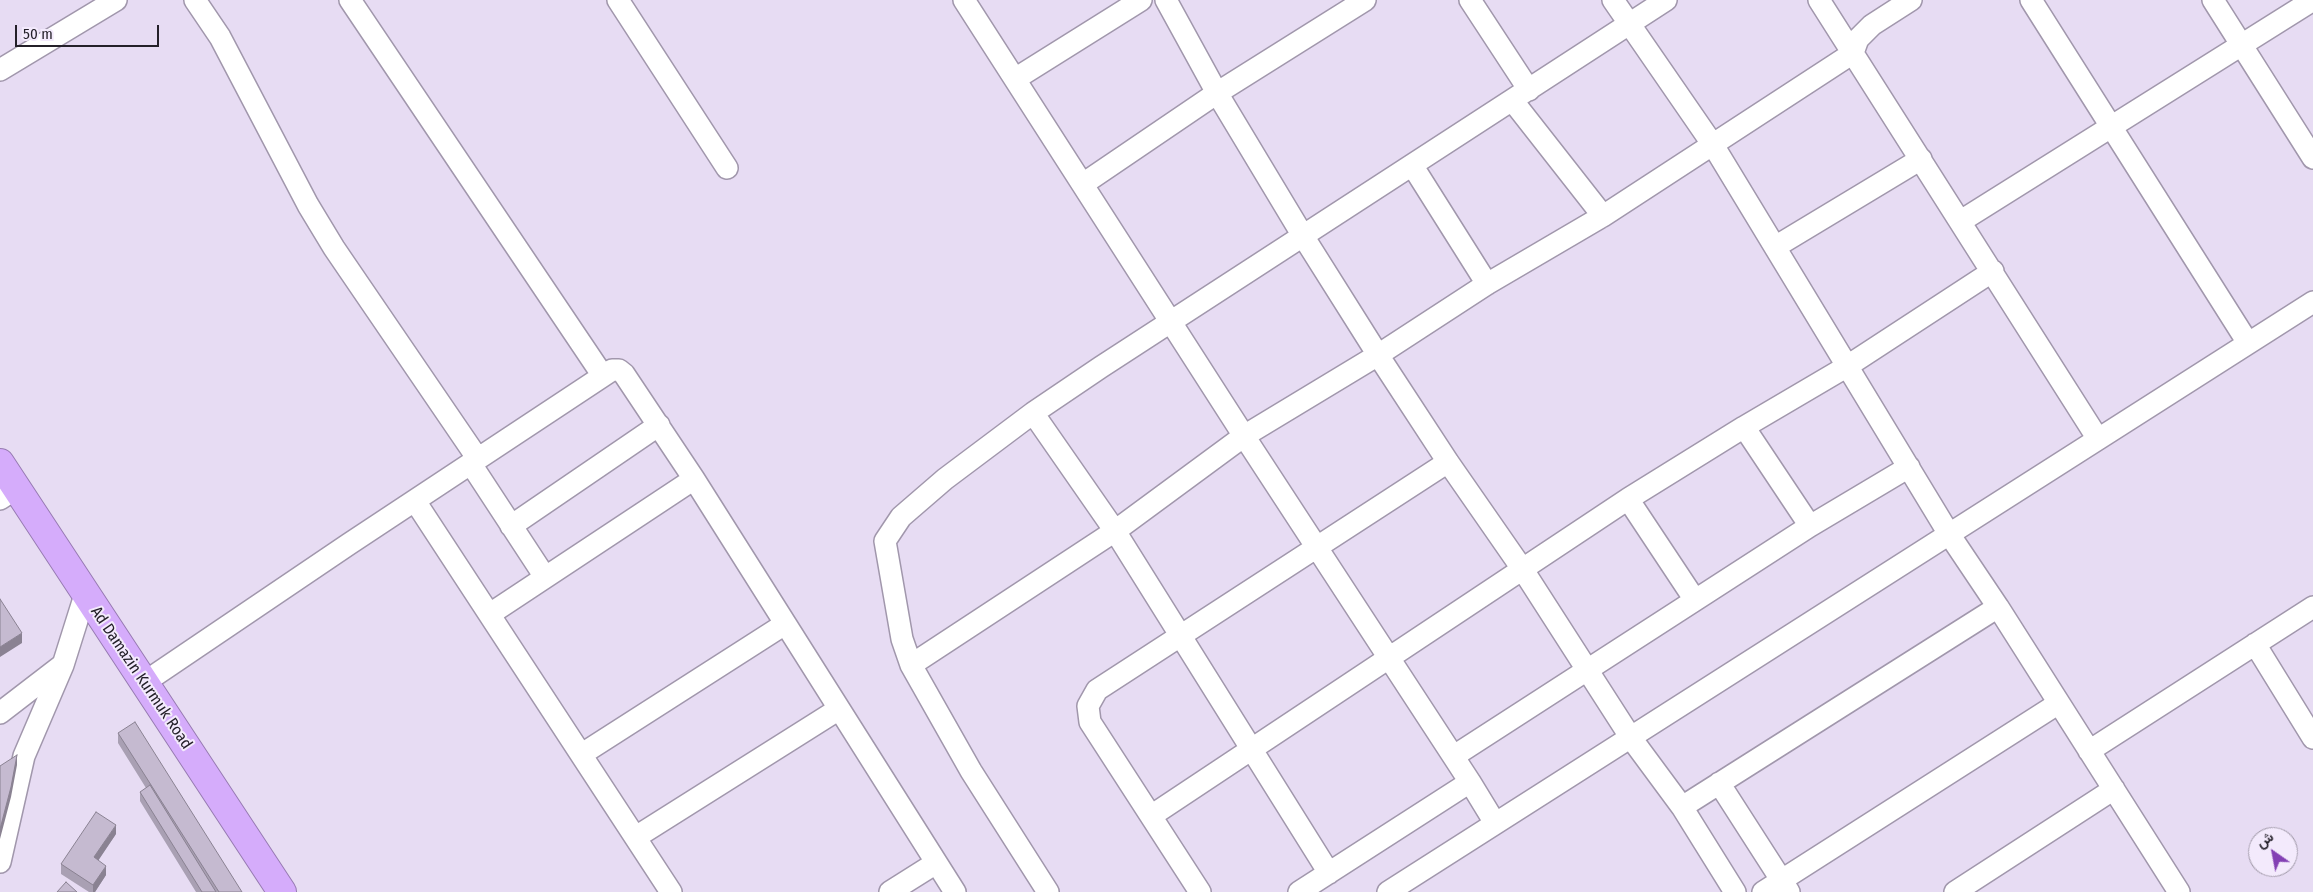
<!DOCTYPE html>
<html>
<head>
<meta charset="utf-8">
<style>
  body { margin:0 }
  #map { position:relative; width:2313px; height:892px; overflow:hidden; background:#e7dcf3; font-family:"Fira Sans Condensed",Vazirmatn,sans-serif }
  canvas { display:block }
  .north { position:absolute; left:2248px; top:827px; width:50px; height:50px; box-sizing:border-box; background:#f3eafc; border:1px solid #a099a8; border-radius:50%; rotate:327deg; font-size:14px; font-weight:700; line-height:20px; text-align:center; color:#242029 }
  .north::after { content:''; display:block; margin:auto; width:18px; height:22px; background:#8340b4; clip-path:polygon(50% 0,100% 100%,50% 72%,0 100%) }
  .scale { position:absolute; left:15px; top:25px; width:144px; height:22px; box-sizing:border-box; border:2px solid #242029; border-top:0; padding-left:6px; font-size:15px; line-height:18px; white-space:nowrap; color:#242029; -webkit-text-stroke:4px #f3eafc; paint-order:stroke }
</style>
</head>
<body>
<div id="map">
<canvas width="2313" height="892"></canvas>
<div class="north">ش</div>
<div class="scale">50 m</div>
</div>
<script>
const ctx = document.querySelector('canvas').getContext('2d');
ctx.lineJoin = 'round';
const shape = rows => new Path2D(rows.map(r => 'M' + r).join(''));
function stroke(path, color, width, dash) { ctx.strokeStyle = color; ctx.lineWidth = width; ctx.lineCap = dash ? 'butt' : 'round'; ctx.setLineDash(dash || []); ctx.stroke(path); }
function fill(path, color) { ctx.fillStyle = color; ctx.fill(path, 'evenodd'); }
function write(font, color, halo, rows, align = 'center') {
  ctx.font = font + ' "Fira Sans Condensed",sans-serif'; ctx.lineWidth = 4; ctx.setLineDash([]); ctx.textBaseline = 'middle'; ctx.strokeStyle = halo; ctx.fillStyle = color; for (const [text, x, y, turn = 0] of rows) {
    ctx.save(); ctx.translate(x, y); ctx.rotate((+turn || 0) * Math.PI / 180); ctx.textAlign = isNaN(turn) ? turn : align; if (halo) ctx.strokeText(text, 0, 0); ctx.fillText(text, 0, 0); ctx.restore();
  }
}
const minor = shape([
  [195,0,220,37,308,205,334,248,478,459],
  [350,0,603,376],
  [618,0,727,168],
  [964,0,1244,436,1470,782,1495,823],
  [1166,0,1217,93,1303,236,1378,355,1448,462,1523,570,1631,738,1682,807,1735,892],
  [1470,0,1529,90],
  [1613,0,1713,145,1949,534,1998,607,2179,892],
  [1819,0,2098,439],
  [2031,0,2248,343],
  [2213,0,2313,158],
  [0,70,116,0],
  [1015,79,1141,0],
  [1512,100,1603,216],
  [1412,165,1487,284],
  [1083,184,1217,93,1365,0],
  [1961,221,2313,0],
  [1775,247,1921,159],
  [1033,413,1115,531,1329,873],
  [1744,427,1810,526],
  [471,464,545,577],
  [0,499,17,488],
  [1628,499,1695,600],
  [415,501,671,892],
  [511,526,659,425],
  [490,614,694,479],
  [2255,644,2313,738],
  [911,665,1115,531,1244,436,1378,355,1487,284,1603,216,1853,53,1858,39,1872,25,1911,0],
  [145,682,349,544,603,376,612,370,619,370,624,374,694,479,955,892],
  [0,713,61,666],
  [2089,751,2313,607],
  [582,754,785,624],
  [1454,756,1810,526,1909,467],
  [1719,783,1789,892],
  [1682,807,1998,607],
  [1151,816,1628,499,1744,427,1846,367,1993,271],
  [636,837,839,709],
  [0,862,24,756,63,665,85,595],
  [890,892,936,863],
  [1048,892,971,771,911,665,902,639,885,541,901,517,945,479,1033,413,1101,367,1666,0],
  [1200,892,1090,722,1088,706,1097,690,1448,462],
  [1299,892,1470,782],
  [1388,892,2313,302],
  [1763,892,2059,703],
  [1955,892,2114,789]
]);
const highway = shape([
  [0,463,282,892]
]);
stroke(minor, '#a197ac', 24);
stroke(highway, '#977bb2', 30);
stroke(minor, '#fff', 21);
stroke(highway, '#d5acfb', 28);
fill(shape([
  [118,733,242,892,196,892,140,801,140,792,146,788,118,743],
  [116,834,98,860,106,875,95,892,89,892,61,874,61,864]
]), '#a9a0b3');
fill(shape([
  [22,633,22,643,0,657,0,647],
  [17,755,17,765,11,797,0,839,0,829],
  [116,825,116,834,94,867,94,857],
  [106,866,106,875,95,892,93,892,93,885]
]), '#8a8292');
const building = shape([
  [0,599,22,633,0,647,0,599],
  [135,722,242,892,219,892,118,733,135,722],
  [17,755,11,787,0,829,0,766,17,755],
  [150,785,216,892,202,892,140,792,150,785],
  [96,812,116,825,94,857,106,866,93,885,61,864,96,812],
  [66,882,77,892,57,892,66,882]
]);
fill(building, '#c5bad0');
stroke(building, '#8a8292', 1);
write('16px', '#242029', '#f3eafc', [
  ["Ad Damazin Kurmuk Road",141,678,56]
]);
</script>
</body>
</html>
